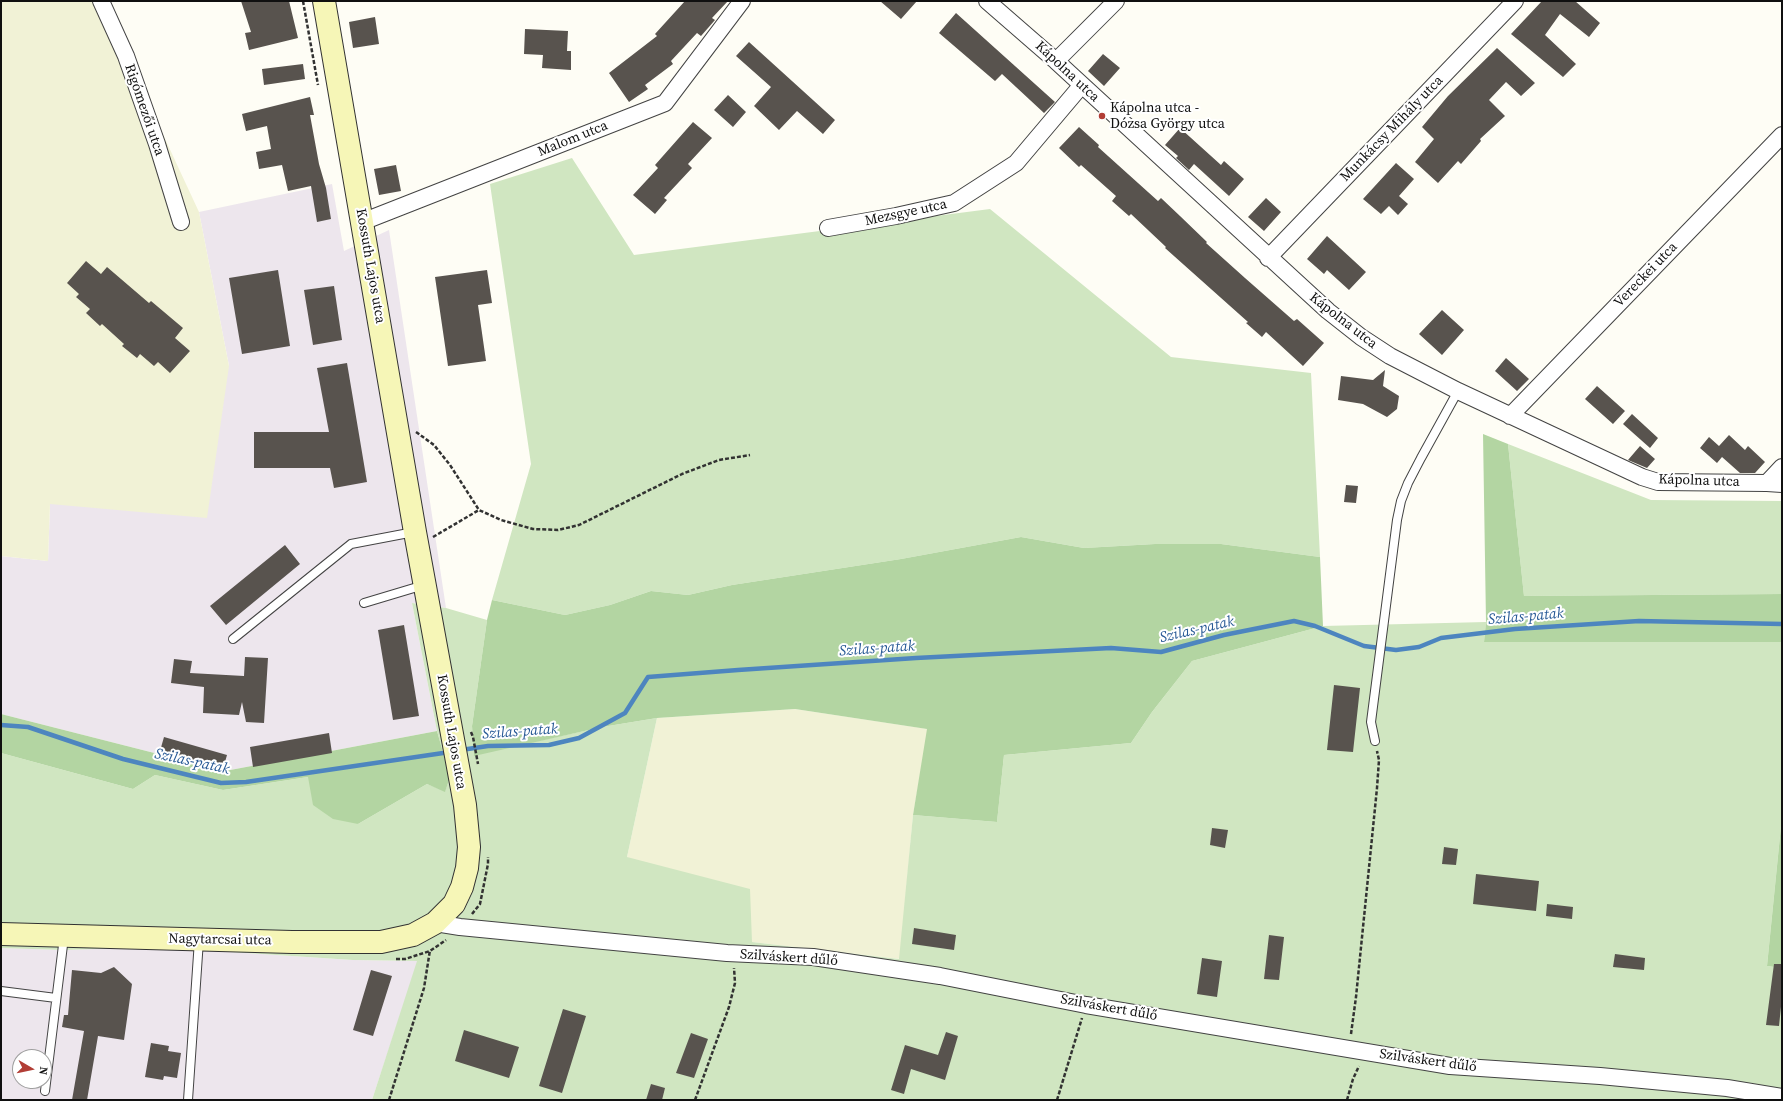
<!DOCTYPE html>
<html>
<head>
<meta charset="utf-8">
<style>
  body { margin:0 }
  #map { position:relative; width:1783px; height:1101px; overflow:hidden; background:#fefdf5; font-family:"Source Serif 4",serif }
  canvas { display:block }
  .frame { position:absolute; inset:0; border:2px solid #101010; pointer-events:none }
  .north { position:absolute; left:12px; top:1049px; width:40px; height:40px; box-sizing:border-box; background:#fff; border:1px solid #9f9f9f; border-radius:50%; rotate:99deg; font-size:11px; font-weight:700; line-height:16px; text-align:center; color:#101010 }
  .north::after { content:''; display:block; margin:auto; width:14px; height:18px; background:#b23e36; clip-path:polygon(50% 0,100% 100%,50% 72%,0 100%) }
</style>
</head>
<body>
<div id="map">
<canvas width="1783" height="1101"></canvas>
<div class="frame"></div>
<div class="north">N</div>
</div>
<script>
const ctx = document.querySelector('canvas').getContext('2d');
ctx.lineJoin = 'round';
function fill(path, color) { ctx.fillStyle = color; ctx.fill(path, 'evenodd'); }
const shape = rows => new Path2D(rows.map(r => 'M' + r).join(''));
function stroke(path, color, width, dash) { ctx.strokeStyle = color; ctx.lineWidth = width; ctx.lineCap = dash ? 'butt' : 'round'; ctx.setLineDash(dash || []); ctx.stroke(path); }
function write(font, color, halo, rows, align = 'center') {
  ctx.font = font + ' "Source Serif 4",serif'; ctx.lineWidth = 4; ctx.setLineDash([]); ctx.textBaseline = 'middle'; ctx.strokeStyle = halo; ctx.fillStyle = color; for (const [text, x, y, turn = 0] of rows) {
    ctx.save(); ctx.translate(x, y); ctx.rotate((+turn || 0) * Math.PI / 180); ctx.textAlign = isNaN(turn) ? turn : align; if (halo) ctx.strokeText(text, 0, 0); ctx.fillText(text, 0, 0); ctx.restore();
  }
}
fill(shape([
  [332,184,344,251,389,230,446,608,412,603,437,731,225,771,1,714,1,556,48,561,50,504,229,366,199,212],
  [154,947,353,960,418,961,372,1100,1,1100,1,948,64,950],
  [20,1057,44,1057,44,1081,20,1081]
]), '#ede6ed');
fill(shape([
  [1,1,101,1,199,212,229,366,207,518,50,504,48,561,1,556],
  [795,709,928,729,913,815,900,959,752,942,627,857,657,718]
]), '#f1f2d6');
fill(shape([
  [572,158,634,255,990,209,1171,357,1311,373,1320,557,1221,544,1155,544,1084,548,1021,537,901,559,732,585,688,595,651,591,610,605,565,615,492,600,531,464,490,184],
  [1508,444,1651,500,1782,501,1782,594,1524,596],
  [412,603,446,608,487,620,472,726,474,755,602,727,657,718,627,857,750,889,752,942,899,959,913,815,997,822,1004,755,1131,743,1152,712,1192,661,1323,626,1486,622,1484,642,1782,642,1782,816,1767,966,1782,968,1782,1100,372,1100,417,961,353,960,154,947,64,950,1,948,1,753,133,789,155,775,223,790,308,777,358,824,427,784,445,791,450,777,437,731]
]), '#d0e6c1');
fill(shape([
  [1483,434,1508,444,1524,596,1782,594,1782,642,1484,642,1486,622],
  [1021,537,1084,548,1155,544,1221,544,1320,557,1323,626,1192,661,1152,712,1131,743,1004,755,997,822,913,815,927,729,795,709,657,718,602,727,474,756,472,726,487,620,492,600,565,615,610,605,651,591,688,595,732,585,901,559],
  [1,714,225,771,437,731,450,777,445,792,427,784,358,824,333,819,313,805,308,777,223,790,155,775,133,789,1,753],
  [1782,816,1782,968,1767,966]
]), '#b3d5a2');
stroke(shape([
  [1,725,28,727,123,759,221,783,246,782,450,752],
  [461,750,488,746,549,745,579,738,625,713,648,677,738,670,916,658,1111,648,1161,652,1224,635,1294,621,1315,626,1364,646,1396,650,1419,647,1441,638,1515,629,1639,621,1782,624]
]), '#4d85bf', 4.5);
fill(shape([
  [241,1,289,1,298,38,249,50,245,33,251,32],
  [685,1,728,1,712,18,715,20,701,36,697,33,671,61,673,64,645,85,648,89,629,102,609,73,657,36,655,34],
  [880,1,917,1,901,19],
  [1542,1,1575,1,1600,23,1589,37,1560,14,1545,35,1576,64,1563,77,1511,34],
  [956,13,1055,102,1044,113,1002,74,995,81,939,33],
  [375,17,379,44,353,48,349,22],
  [525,29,568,31,567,51,571,51,571,70,542,68,543,55,524,54],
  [749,42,835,120,823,134,797,111,779,130,754,106,771,87,736,56],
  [1497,48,1535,83,1521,96,1506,82,1489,100,1505,116,1480,139,1481,141,1461,164,1458,161,1438,183,1415,162,1434,139,1422,127,1448,96],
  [1103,54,1120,68,1104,86,1088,71],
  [303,64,305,79,264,85,262,69],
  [728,95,746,112,733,127,714,110],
  [310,97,314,115,310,115,319,164,326,188,331,219,317,222,311,186,288,191,282,165,259,169,256,152,271,149,267,126,246,131,242,114],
  [693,122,712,138,688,164,692,168,664,198,667,200,655,214,633,195,658,168,655,165],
  [1079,127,1099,145,1098,147,1158,201,1161,198,1180,216,1207,242,1206,243,1245,278,1294,321,1297,319,1324,343,1303,366,1266,332,1262,337,1246,323,1248,322,1165,248,1166,247,1131,214,1129,216,1112,201,1116,196,1081,165,1079,167,1059,148],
  [1180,128,1221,165,1224,161,1244,179,1229,196,1194,164,1189,170,1176,158,1178,156,1165,145],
  [1396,163,1414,179,1399,196,1408,204,1398,215,1389,206,1381,214,1363,199],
  [396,165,401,191,379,195,374,169],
  [1266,198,1281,212,1264,231,1248,217],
  [1327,236,1366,272,1349,290,1327,270,1324,274,1307,259],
  [86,261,101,274,107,267,149,303,151,301,183,328,175,338,190,351,170,373,158,362,154,366,140,354,137,358,122,346,124,344,102,324,100,326,86,313,90,309,76,297,79,294,67,283],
  [278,270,290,346,242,354,229,278],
  [487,270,492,303,478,305,486,361,448,366,435,277],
  [334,286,342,340,313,345,304,290],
  [1442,310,1464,330,1442,355,1419,334],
  [1506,358,1529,379,1517,391,1495,371],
  [347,363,367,482,334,488,330,468,254,468,254,432,329,432,317,368],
  [1385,370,1383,386,1399,396,1397,409,1387,417,1363,404,1338,400,1341,376,1373,380],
  [1597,386,1625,411,1613,424,1585,399],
  [1632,414,1658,438,1650,448,1623,424],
  [1729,435,1745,450,1748,446,1765,462,1755,473,1740,473,1722,457,1717,463,1700,448,1709,437,1719,446],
  [1640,446,1655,459,1647,468,1628,460],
  [1346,485,1358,486,1356,503,1344,502],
  [285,545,300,564,226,625,210,606],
  [404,625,419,716,393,720,378,630],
  [245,657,268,658,264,723,246,722,242,702,239,715,203,713,204,687,171,683,174,659,192,661,190,673,244,676],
  [1334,685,1360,688,1353,752,1327,750],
  [329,733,332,753,253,767,250,747],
  [164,737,227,755,223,769,160,751],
  [1212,828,1228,830,1225,848,1210,845],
  [1444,847,1458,849,1456,865,1442,864],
  [1476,874,1539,881,1536,911,1473,904],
  [1547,904,1573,907,1572,919,1546,916],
  [914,928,956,935,954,950,912,944],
  [1269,935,1284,937,1279,980,1264,979],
  [1615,954,1645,958,1644,970,1613,967],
  [1202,958,1222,961,1217,997,1197,994],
  [1774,964,1782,964,1782,997,1779,1026,1766,1025],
  [114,967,132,984,124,1040,98,1036,87,1100,72,1100,84,1031,62,1027,64,1015,68,1015,72,970,101,973],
  [371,970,392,976,373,1036,353,1030],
  [563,1009,586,1016,562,1093,539,1086],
  [464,1030,519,1047,509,1078,455,1061],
  [946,1032,958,1036,945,1080,911,1069,904,1094,891,1090,905,1045,938,1055],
  [691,1033,708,1039,694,1078,676,1073],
  [151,1043,169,1046,168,1051,181,1053,177,1078,164,1076,163,1080,145,1077],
  [651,1084,665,1088,662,1100,646,1100]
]), '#58534e');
const lane = shape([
  [364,603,424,585],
  [233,639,351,544,414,532],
  [1375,741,1371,722,1397,520,1401,501,1408,483,1421,458,1458,391],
  [1,991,56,998],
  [45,1091,64,937],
  [188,1100,199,940]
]);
const street = shape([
  [101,1,126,56,157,144,181,222],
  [987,1,1056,61,1328,311,1361,337,1390,356,1458,391,1642,477,1658,482,1767,483,1782,484],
  [1056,61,1116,1],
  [362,222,665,103,742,1],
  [828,228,896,216,954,203,1016,163,1081,86],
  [1268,258,1515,1],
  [1510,416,1782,135],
  [1767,483,1782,467],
  [435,923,460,927,727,953,813,957,940,976,1086,1005,1450,1066,1600,1076,1727,1088,1782,1097]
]);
const secondary = shape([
  [1,934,292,942,381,942,413,935,435,923,454,904,462,887,467,868,469,847,465,805,415,532,324,1]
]);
stroke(lane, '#434343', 10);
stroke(street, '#434343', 18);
stroke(secondary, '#323232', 24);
stroke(shape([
  [303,1,318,85],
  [416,432,434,445,450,465,479,510,501,520,533,529,558,530,579,525,682,474,719,460,750,455],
  [433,537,479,510],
  [471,732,473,737,478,764],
  [472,914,480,904,488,864,488,857],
  [396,959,405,959,430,951,446,940],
  [1351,1034,1356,997,1377,788,1379,760,1377,751],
  [389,1100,424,988,430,950],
  [695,1100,729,1007,735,983,734,968],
  [1057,1100,1082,1018],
  [1347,1100,1353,1079,1359,1066]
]), '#323232', 2.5, [4, 2]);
stroke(lane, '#fff', 8);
stroke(street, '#fff', 16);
stroke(secondary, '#f6f6b7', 22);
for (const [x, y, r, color] of [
  [1102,116,4,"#b23e36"]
]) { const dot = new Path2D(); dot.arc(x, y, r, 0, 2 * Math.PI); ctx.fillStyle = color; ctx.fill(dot); stroke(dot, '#fff', 1.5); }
write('14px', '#101010', '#fff', [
  ["Kápolna utca",1067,72,43],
  ["Rigómezői utca",144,110,71],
  ["Munkácsy Mihály utca",1392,129,-46],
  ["Malom utca",573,139,-22],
  ["Mezsgye utca",906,213,-12],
  ["Kossuth Lajos utca",370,266,80],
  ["Vereckei utca",1646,275,-46],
  ["Kápolna utca",1343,321,38],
  ["Kápolna utca",1699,481,2],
  ["Kossuth Lajos utca",451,732,80],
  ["Nagytarcsai utca",220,940,1],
  ["Szilváskert dűlő",789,958,4],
  ["Szilváskert dűlő",1109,1008,10],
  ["Szilváskert dűlő",1428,1061,8]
]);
write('14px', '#101010', '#fff', [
  ["Kápolna utca -",1110,108],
  ["Dózsa György utca",1110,124]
], 'left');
write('italic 15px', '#265895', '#fff', [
  ["Szilas-patak",1526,617,-5],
  ["Szilas-patak",1197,630,-13],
  ["Szilas-patak",877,649,-4],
  ["Szilas-patak",520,732,-4],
  ["Szilas-patak",192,762,12]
]);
</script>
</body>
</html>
